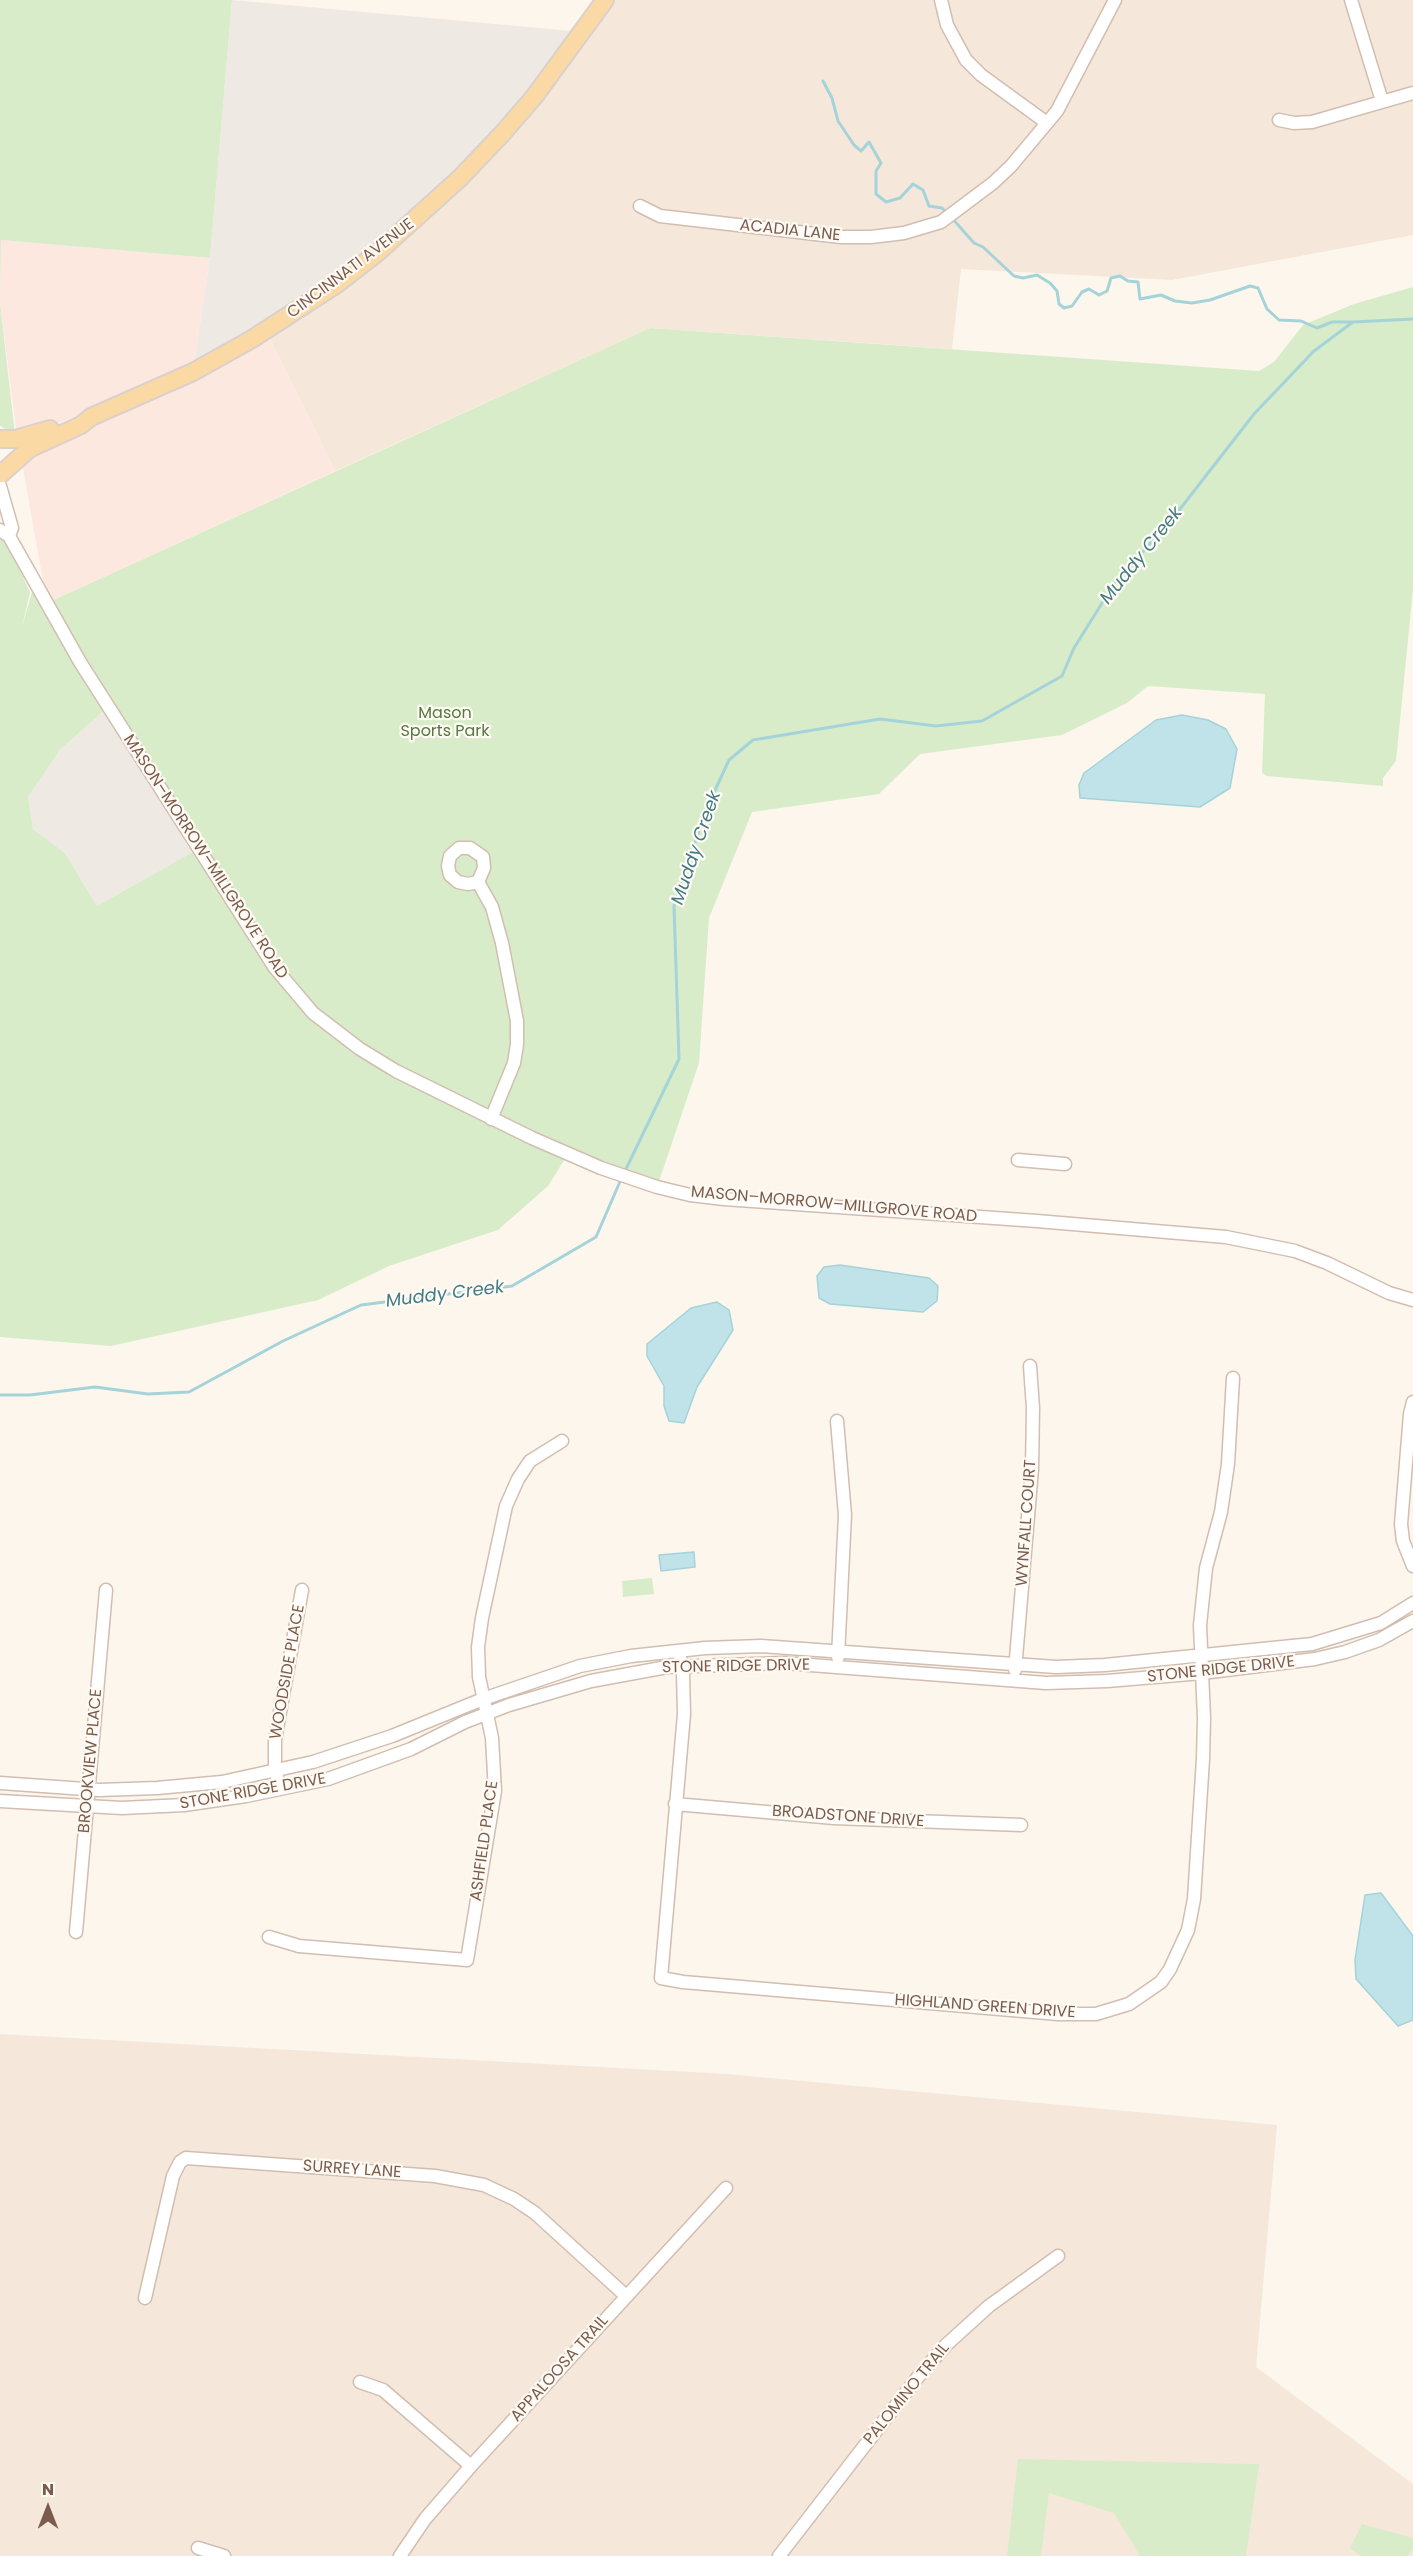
<!DOCTYPE html>
<html>
<head>
<meta charset="utf-8">
<style>
  body { margin:0 }
  #map { position:relative; width:1413px; height:2556px; overflow:hidden; background:#fdf6ec; font-family:Poppins,sans-serif }
  canvas { display:block }
  .north { position:absolute; left:18px; top:2478px; width:60px; height:60px; -webkit-text-stroke:4px #fffaf3; paint-order:stroke; rotate:0deg; font-size:16px; font-weight:700; line-height:24px; text-align:center; color:#7a5c4d }
  .north::after { content:''; display:block; margin:auto; width:21px; height:27px; background:#7a5c4d; clip-path:polygon(50% 0,100% 100%,50% 72%,0 100%) }
</style>
</head>
<body>
<div id="map">
<canvas width="1413" height="2556"></canvas>
<div class="north">N</div>
</div>
<script>
const ctx = document.querySelector('canvas').getContext('2d');
ctx.lineJoin = 'round';
function fill(path, color) { ctx.fillStyle = color; ctx.fill(path, 'evenodd'); }
const shape = rows => new Path2D(rows.map(r => 'M' + r).join(''));
function stroke(path, color, width, dash) { ctx.strokeStyle = color; ctx.lineWidth = width; ctx.lineCap = dash ? 'butt' : 'round'; ctx.setLineDash(dash || []); ctx.stroke(path); }
function write(font, color, halo, rows, align = 'center') {
  ctx.font = font + ' Poppins,sans-serif'; ctx.lineWidth = 4.5; ctx.setLineDash([]); ctx.textBaseline = 'middle'; ctx.strokeStyle = halo; ctx.fillStyle = color; for (const [text, x, y, turn = 0] of rows) {
    ctx.save(); ctx.translate(x, y); ctx.rotate((+turn || 0) * Math.PI / 180); ctx.textAlign = isNaN(turn) ? turn : align; if (halo) ctx.strokeText(text, 0, 0); ctx.fillText(text, 0, 0); ctx.restore();
  }
}
fill(shape([
  [605,0,1413,0,1413,235,1172,280,961,269,952,349,650,328,335,471,266,331],
  [0,2034,727,2074,1277,2125,1256,2367,1413,2484,1413,2556,0,2556]
]), '#f5e8da');
fill(shape([
  [1,240,210,258,193,371,266,331,335,471,47,603,22,463,66,435,95,425,146,393,17,437,0,302]
]), '#fde8e0');
fill(shape([
  [232,0,583,32,534,97,377,253,193,371,210,258],
  [108,707,198,849,97,906,65,853,33,829,28,797,60,750]
]), '#efe9e4');
fill(shape([
  [0,0,232,0,210,258,1,240,0,302,15,435,0,426],
  [1413,287,1413,589,1396,761,1383,778,1383,786,1267,776,1262,773,1265,694,1148,686,1127,703,1062,735,920,754,879,794,752,812,709,918,699,1063,657,1187,568,1154,548,1186,498,1230,389,1266,318,1300,111,1346,0,1337,0,534,6,540,30,592,22,627,32,592,47,603,650,328,1259,371,1274,362,1303,325,1354,304],
  [108,707,198,849,97,906,65,853,33,829,28,797,60,750],
  [652,1578,654,1594,623,1597,622,1581],
  [1018,2459,1259,2464,1246,2556,1140,2556,1114,2513,1049,2493,1041,2556,1007,2556],
  [1362,2524,1413,2538,1413,2549,1407,2556,1361,2556,1350,2548]
]), '#d8ecc9');
const water = shape([
  [1182,715,1208,720,1226,729,1237,749,1230,788,1200,807,1080,798,1079,785,1084,773,1156,720,1182,715],
  [840,1265,929,1278,938,1286,937,1301,923,1312,830,1304,819,1298,817,1276,824,1267,840,1265],
  [717,1302,729,1310,733,1330,697,1387,684,1423,669,1421,664,1406,664,1386,647,1356,647,1344,691,1308,717,1302],
  [694,1552,695,1567,661,1571,659,1555,694,1552],
  [1381,1893,1413,1936,1413,2020,1398,2026,1356,1979,1355,1960,1365,1895,1381,1893]
]);
fill(water, '#bfe3e8');
stroke(water, '#a5d3da', 1.5);
stroke(shape([
  [823,81,832,98,838,121,854,145,861,151,869,142,881,163,876,171,876,194,886,202,900,198,913,184,923,190,929,206,942,208,947,213],
  [951,217,974,243,983,247,1014,276,1023,278,1037,275,1050,283,1057,291,1059,304,1064,308,1072,306,1082,292,1089,289,1099,295,1107,291,1111,278,1120,276,1128,281,1138,282,1140,299,1161,295,1175,301,1192,303,1210,300,1250,286,1258,288,1267,309,1279,320,1301,321,1317,328,1332,322,1352,322],
  [625,1171,679,1059,674,906,705,812,729,760,753,740,880,719,936,726,982,721,1062,676,1074,648,1114,584,1173,518,1254,414,1314,351,1353,322,1413,319],
  [0,1395,30,1395,95,1387,148,1394,189,1392,283,1341,361,1305,512,1286,596,1237,622,1177]
]), '#a5d3da', 3);
const minor = shape([
  [941,0,947,25,966,60,981,75,1047,123],
  [1351,0,1382,101],
  [1279,120,1294,123,1312,122,1413,93],
  [640,206,660,216,841,237,871,237,904,233,941,222,993,183,1011,166,1057,111,1115,0],
  [0,486,12,528,9,536],
  [0,530,9,536,80,662,275,968,313,1013,360,1049,396,1071,532,1138,601,1168,657,1187,690,1195,724,1199,1037,1221,1226,1237,1295,1251,1327,1263,1389,1293,1413,1300],
  [478,882,468,884,458,882,450,875,448,866,450,856,459,848,470,848,483,857,484,868,478,882,492,907,502,943,517,1021,517,1044,514,1063,491,1119],
  [1018,1160,1065,1164],
  [1413,1402,1410,1414,1401,1524,1403,1541,1413,1566],
  [837,1421,845,1515,838,1657],
  [679,1651,683,1674,684,1714,661,1978,683,1982,1058,2014,1096,2014,1129,2004,1161,1982,1170,1969,1188,1930,1194,1899,1203,1759,1204,1718,1200,1625,1206,1568,1221,1512,1228,1464,1233,1378],
  [1015,1670,1032,1469,1033,1408,1030,1366],
  [0,1783,99,1790,157,1788,222,1782,313,1762,392,1736,483,1699,580,1666,631,1656,705,1648,761,1646,1056,1667,1105,1665,1312,1644,1381,1623,1413,1603],
  [280,1789,275,1770,275,1740,302,1590],
  [0,1801,122,1808,184,1805,246,1796,328,1779,411,1749,465,1722,509,1705,591,1681,667,1667,784,1663,1046,1683,1107,1681,1202,1673,1315,1659,1345,1652,1379,1640,1413,1621],
  [675,1804,834,1818,1021,1825],
  [76,1932,106,1590],
  [269,1937,299,1946,467,1960,495,1791,492,1738,479,1677,478,1647,482,1618,506,1506,518,1479,530,1461,562,1441],
  [145,2298,173,2176,180,2162,186,2158,435,2176,484,2185,514,2199,535,2213,626,2296],
  [360,2382,383,2390,471,2466],
  [198,2548,224,2556],
  [400,2556,425,2519,471,2466,726,2188],
  [779,2556,918,2377,946,2345,989,2306,1058,2256]
]);
const major = shape([
  [0,439,15,439,50,429],
  [1,474,29,449,81,425,91,417,193,372,252,339,337,284,377,253,460,178,501,135,534,97,605,0]
]);
stroke(minor, '#d1beb0', 15);
stroke(major, '#dad1cd', 20);
stroke(minor, '#fff', 12);
stroke(major, '#fbd9a5', 16);
write('16px', '#7a5c4d', '#fffaf3', [
  ["ACADIA LANE",790,231,6],
  ["CINCINNATI AVENUE",351,269,-37],
  ["MASON–MORROW–MILLGROVE ROAD",205,857,57],
  ["MASON–MORROW–MILLGROVE ROAD",834,1205,5],
  ["WYNFALL COURT",1027,1523,-86],
  ["STONE RIDGE DRIVE",736,1667,-1],
  ["STONE RIDGE DRIVE",1221,1670,-6],
  ["WOODSIDE PLACE",288,1672,-80],
  ["BROOKVIEW PLACE",91,1761,-85],
  ["STONE RIDGE DRIVE",253,1792,-10],
  ["BROADSTONE DRIVE",848,1817,4],
  ["ASHFIELD PLACE",485,1841,-82],
  ["HIGHLAND GREEN DRIVE",985,2007,4],
  ["SURREY LANE",352,2170,4],
  ["APPALOOSA TRAIL",560,2369,-48],
  ["PALOMINO TRAIL",907,2394,-51]
]);
write('16px', '#537a41', '#fffaf3', [
  ["Mason",445,714],
  ["Sports Park",445,732]
]);
write('italic 18px', '#437c86', '#fffaf3', [
  ["Muddy Creek",1142,556,-51],
  ["Muddy Creek",697,848,-71],
  ["Muddy Creek",445,1295,-7]
]);
</script>
</body>
</html>
